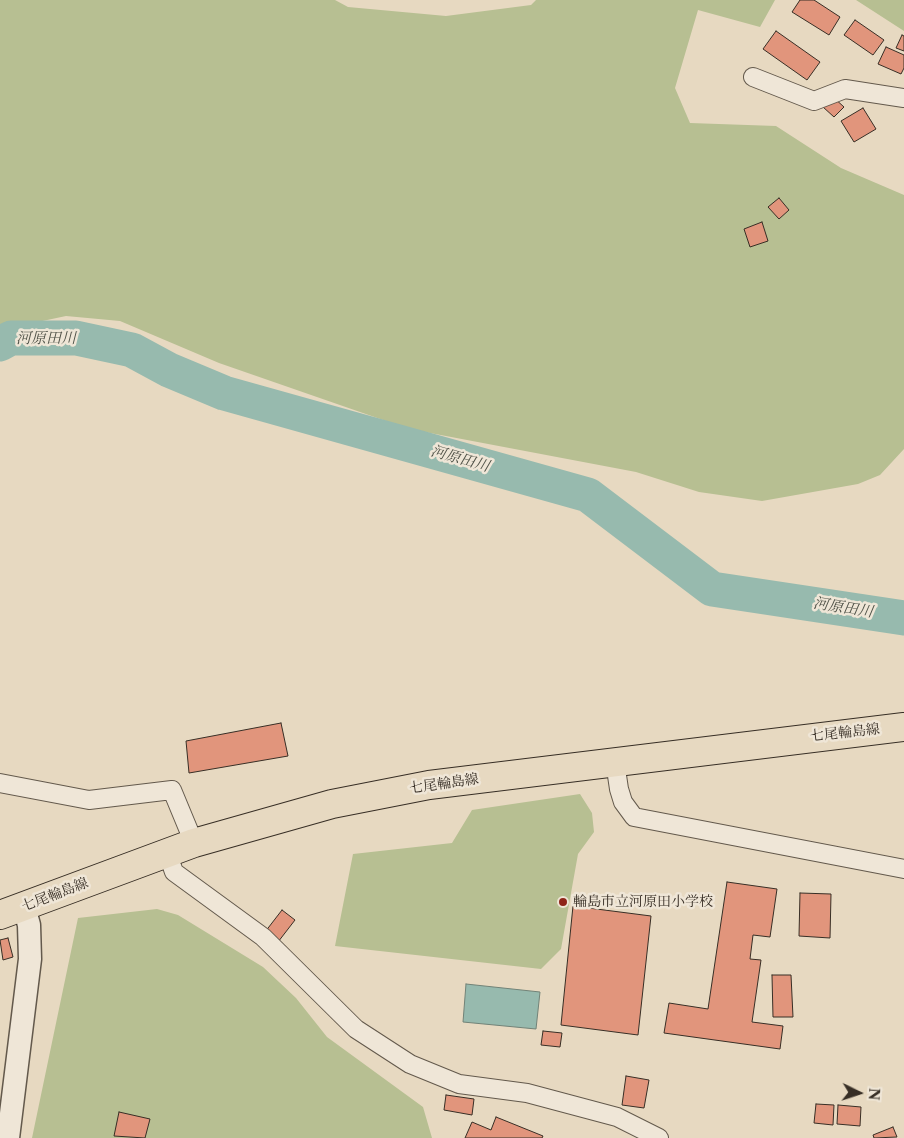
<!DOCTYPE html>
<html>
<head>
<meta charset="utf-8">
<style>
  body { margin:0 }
  #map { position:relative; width:904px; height:1138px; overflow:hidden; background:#e7d9c1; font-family:"Libre Caslon Text",serif }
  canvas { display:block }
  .north { position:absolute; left:834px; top:1068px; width:50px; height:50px; -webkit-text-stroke:4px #efe6d7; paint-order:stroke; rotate:94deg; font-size:14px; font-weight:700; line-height:20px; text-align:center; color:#372e25 }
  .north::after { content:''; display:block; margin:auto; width:18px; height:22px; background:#372e25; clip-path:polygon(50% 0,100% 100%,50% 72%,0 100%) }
</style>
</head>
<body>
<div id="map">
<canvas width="904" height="1138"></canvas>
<div class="north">N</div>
</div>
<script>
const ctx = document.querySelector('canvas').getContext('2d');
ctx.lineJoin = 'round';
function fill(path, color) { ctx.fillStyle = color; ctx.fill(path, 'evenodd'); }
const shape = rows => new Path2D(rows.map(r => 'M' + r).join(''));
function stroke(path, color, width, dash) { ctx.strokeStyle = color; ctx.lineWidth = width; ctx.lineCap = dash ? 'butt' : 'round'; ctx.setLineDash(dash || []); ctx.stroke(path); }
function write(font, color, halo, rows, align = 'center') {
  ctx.font = font + ' "Libre Caslon Text","Noto Serif JP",serif'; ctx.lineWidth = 5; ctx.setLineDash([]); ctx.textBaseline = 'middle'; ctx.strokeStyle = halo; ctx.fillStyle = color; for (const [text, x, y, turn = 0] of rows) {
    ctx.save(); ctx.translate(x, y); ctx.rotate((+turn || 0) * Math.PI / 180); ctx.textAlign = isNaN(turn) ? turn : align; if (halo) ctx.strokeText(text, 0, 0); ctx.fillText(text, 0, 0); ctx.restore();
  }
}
fill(shape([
  [0,0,335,0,348,7,446,16,531,5,536,0,775,0,760,27,698,10,675,88,690,123,776,126,841,168,904,195,904,449,880,475,858,484,762,501,699,492,636,472,409,429,219,363,120,321,66,316,0,330],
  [856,0,904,0,904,31],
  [580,794,592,813,594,832,578,854,561,949,541,969,335,946,353,854,452,843,472,810],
  [157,909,178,915,263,967,296,998,327,1037,423,1107,432,1138,32,1138,78,918]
]), '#b7bf92');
const water = shape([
  [466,984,540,992,536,1029,463,1022,466,984]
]);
fill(water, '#97baae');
stroke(water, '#718277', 1);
stroke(shape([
  [0,344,11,338,76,338,132,350,169,370,224,393,588,495,712,589,904,618]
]), '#97baae', 35);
const building = shape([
  [800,0,814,0,840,17,829,35,792,12,800,0],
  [855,20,884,40,873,55,844,35,855,20],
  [776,31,820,62,807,80,763,49,776,31],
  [902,35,904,36,904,51,896,48,902,35],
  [886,47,904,55,904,68,901,74,878,64,886,47],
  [833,97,844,107,834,117,823,107,833,97],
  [863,108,876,129,854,142,841,121,863,108],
  [779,198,789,210,779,219,768,207,779,198],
  [762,222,768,241,750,247,744,229,762,222],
  [281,723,288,756,189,773,186,741,281,723],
  [727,882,777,889,770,937,753,935,750,959,761,960,752,1022,783,1026,780,1049,664,1033,669,1003,708,1009,727,882],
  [800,893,831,894,830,938,799,936,800,893],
  [573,906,651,916,638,1035,561,1025,573,906],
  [282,910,295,920,278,942,265,932,282,910],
  [8,938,13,957,3,960,0,940,8,938],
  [772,975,791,975,793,1017,773,1017,772,975],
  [543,1031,562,1033,560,1047,541,1045,543,1031],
  [626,1076,649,1080,644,1108,622,1105,626,1076],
  [446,1095,474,1099,472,1115,444,1110,446,1095],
  [816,1104,834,1105,833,1125,814,1123,816,1104],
  [838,1105,861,1107,860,1126,837,1124,838,1105],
  [119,1112,150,1119,145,1138,114,1136,119,1112],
  [496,1117,543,1136,542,1138,465,1138,472,1122,491,1130,496,1117],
  [893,1127,897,1137,874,1138,873,1135,893,1127]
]);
fill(building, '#e1957c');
stroke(building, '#372e25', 1);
const minor = shape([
  [753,77,814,101,845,89,904,98],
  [615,762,619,789,623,802,634,817,904,869],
  [0,783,89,800,172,790,194,843],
  [167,852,174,872,263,937,356,1029,410,1064,459,1084,527,1093,617,1117,659,1138]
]);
const tertiary = shape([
  [8,1138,30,959,29,925,24,907]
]);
const primary = shape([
  [0,915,194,843,332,804,429,785,904,727]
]);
stroke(minor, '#63594c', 20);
stroke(tertiary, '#63594c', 25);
stroke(primary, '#372e25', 30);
stroke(minor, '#efe6d7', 18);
stroke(tertiary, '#efe6d7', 22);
stroke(primary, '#e7d9c1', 28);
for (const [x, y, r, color] of [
  [563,902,5,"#8f2418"]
]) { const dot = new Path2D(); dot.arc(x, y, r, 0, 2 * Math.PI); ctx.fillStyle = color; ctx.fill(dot); stroke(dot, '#efe6d7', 2); }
write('14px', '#372e25', '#efe6d7', [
  ["七尾輪島線",845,733,-6],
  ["七尾輪島線",444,784,-8],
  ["七尾輪島線",55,895,-21]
]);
write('14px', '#372e25', '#efe6d7', [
  ["輪島市立河原田小学校",573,902]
], 'left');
write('italic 15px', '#4f5147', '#efe6d7', [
  ["河原田川",46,339],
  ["河原田川",460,459,16],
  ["河原田川",843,608,9]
]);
</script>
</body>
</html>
